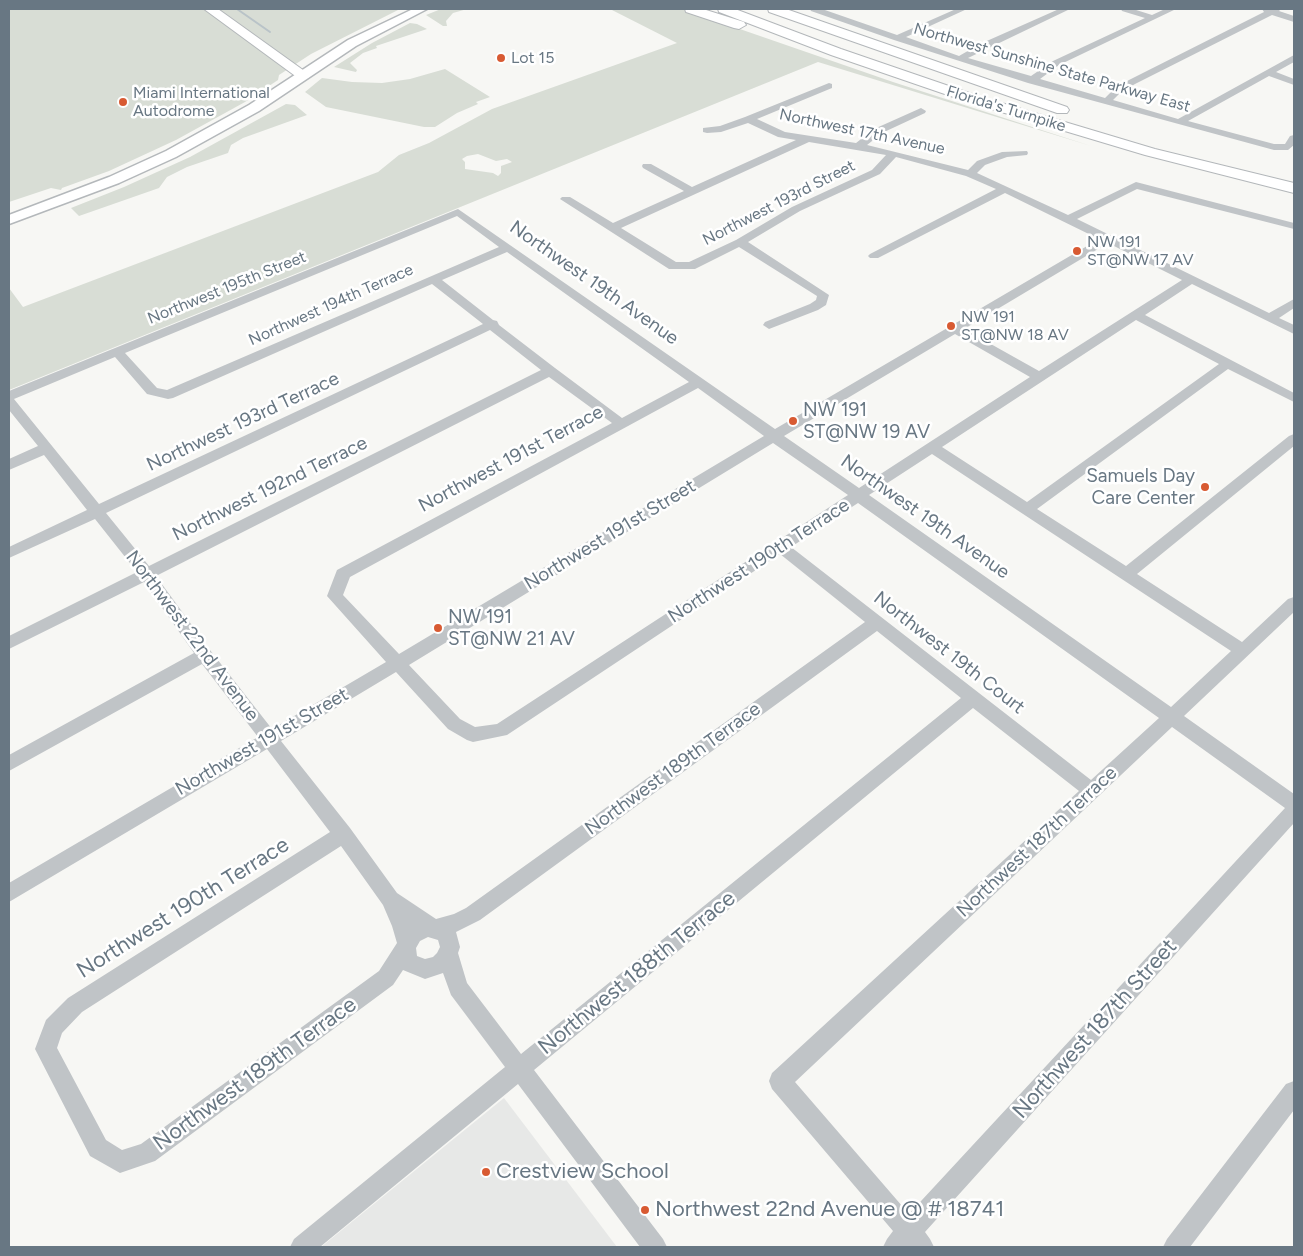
<!DOCTYPE html>
<html>
<head>
<meta charset="utf-8">
<style>
  body { margin:0 }
  #map { position:relative; width:1303px; height:1256px; overflow:hidden; background:#f7f7f4; font-family:Figtree,sans-serif }
  canvas { display:block }
  .frame { position:absolute; inset:0; border:10px solid #687783; pointer-events:none }
</style>
</head>
<body>
<div id="map">
<canvas width="1303" height="1256"></canvas>
<div class="frame"></div>
</div>
<script>
const ctx = document.querySelector('canvas').getContext('2d');
ctx.lineJoin = 'round';
function fill(path, color) { ctx.fillStyle = color; ctx.fill(path, 'evenodd'); }
const shape = rows => new Path2D(rows.map(r => 'M' + r).join(''));
function stroke(path, color, width, dash) { ctx.strokeStyle = color; ctx.lineWidth = width; ctx.lineCap = dash ? 'butt' : 'round'; ctx.setLineDash(dash || []); ctx.stroke(path); }
function write(font, color, halo, rows, align = 'center') {
  ctx.font = font + ' Figtree,sans-serif'; ctx.lineWidth = 5; ctx.setLineDash([]); ctx.textBaseline = 'middle'; ctx.strokeStyle = halo; ctx.fillStyle = color; for (const [text, x, y, turn = 0] of rows) {
    ctx.save(); ctx.translate(x, y); ctx.rotate((+turn || 0) * Math.PI / 180); ctx.textAlign = isNaN(turn) ? turn : align; if (halo) ctx.strokeText(text, 0, 0); ctx.fillText(text, 0, 0); ctx.restore();
  }
}
fill(shape([
  [504,1098,617,1247,321,1247]
]), '#e7e8e7');
fill(shape([
  [9,9,400,9,311,54,279,75,278,80,245,102,176,140,109,171,62,188,61,190,51,188,9,202],
  [441,9,467,9,453,13,446,21,447,26,443,26,426,15],
  [610,9,682,9,893,82,1091,146,818,62,9,390,9,288,23,307,378,172,399,155,429,143,492,109,677,43],
  [478,154,496,161,507,159,512,162,501,166,501,173,498,176,493,173,465,169,465,162,462,159,467,156],
  [410,23,417,24,427,29,376,46,377,48,363,53,350,63,357,70,356,72,334,67,372,43],
  [445,69,490,97,476,102,478,104,457,113,435,127,424,127,326,107,305,92,322,78,352,82,382,83,410,79],
  [286,104,295,105,307,115,243,138,231,145,228,153,187,167,167,177,159,188,79,216,71,208,124,187,190,157]
]), '#d8ddd5');
stroke(shape([
  [237,9,270,32]
]), '#b9c3c8', 2);
const major = shape([
  [413,9,427,9,356,46,259,111,176,157,119,183,9,224,9,215,109,177,166,151,249,105,348,40,413,9]
]);
const highway = shape([
  [204,9,218,9,310,75,308,78,298,78,204,9],
  [685,9,703,9,744,22,746,25,739,29,734,28,686,12,685,9],
  [718,9,735,9,841,49,978,96,1155,149,1294,183,1294,193,1145,155,968,102,831,55,719,12,718,9],
  [768,9,786,9,1067,107,1069,110,1067,113,1057,113,769,12,768,9]
]);
stroke(major, '#b4b8bb', 3);
stroke(highway, '#b3b7ba', 2);
fill(shape([
  [810,9,822,9,897,35,956,9,967,9,906,37,959,56,980,44,1059,9,1070,9,968,58,1031,76,1053,61,1145,18,1122,11,1121,9,1133,9,1152,15,1165,9,1176,9,1059,65,1040,79,1105,98,1114,89,1129,80,1264,12,1262,9,1281,9,1279,11,1294,16,1294,22,1272,15,1135,84,1120,93,1113,100,1178,119,1294,55,1294,62,1276,72,1294,79,1294,85,1269,76,1188,121,1274,144,1285,144,1290,136,1294,135,1294,145,1288,150,1274,150,1028,83,894,40,811,11,810,9],
  [829,83,832,84,832,88,757,119,785,132,856,143,874,129,921,108,926,111,925,113,882,133,867,145,968,170,977,161,1002,152,1027,151,1028,153,1027,155,1007,157,985,165,977,173,1068,215,1136,182,1294,223,1294,229,1137,189,1077,219,1269,313,1294,299,1294,308,1279,318,1294,325,1294,334,1192,284,1145,315,1294,393,1294,402,1228,369,1037,509,1126,566,1289,436,1294,434,1294,446,1137,574,1242,642,1288,599,1294,597,1294,612,1184,716,1294,794,1294,823,925,1232,930,1239,934,1247,883,1247,887,1239,893,1231,772,1089,769,1081,772,1073,1079,791,973,708,534,1070,663,1239,667,1247,640,1247,518,1084,320,1247,290,1247,294,1239,505,1067,451,995,443,973,425,979,403,970,393,985,155,1161,120,1173,90,1156,35,1049,46,1020,68,998,330,832,267,749,9,902,9,883,258,737,202,664,9,771,9,755,194,653,144,582,9,649,9,636,137,572,95,519,9,558,9,547,87,510,44,455,9,470,9,459,38,446,9,410,9,391,458,209,775,429,1099,239,1005,193,878,258,870,258,868,256,870,254,996,189,966,176,896,157,880,174,800,211,748,242,829,295,826,305,818,310,769,329,763,325,765,322,810,304,816,300,817,296,739,247,695,269,669,269,560,199,562,197,570,197,613,223,684,191,643,168,642,166,643,164,651,164,692,187,796,140,778,137,748,123,721,132,707,133,703,132,703,128,720,126,745,117,829,83],
  [809,142,886,155,872,170,792,207,736,240,689,262,676,262,621,228,809,142],
  [457,216,499,247,167,390,157,388,125,353,457,216],
  [1108,243,1182,280,1039,371,964,329,1108,243],
  [507,252,689,382,622,418,555,368,499,325,497,321,493,320,442,280,507,252],
  [432,284,483,324,99,504,14,399,115,357,147,394,168,399,173,398,432,284],
  [1136,320,1219,364,1027,502,942,447,1136,320],
  [490,330,541,370,149,566,106,513,490,330],
  [955,334,1030,377,859,488,784,436,955,334],
  [549,377,612,423,337,570,327,596,386,662,272,729,210,650,156,576,549,377],
  [698,388,764,436,399,654,343,595,350,577,698,388],
  [773,443,848,495,497,724,475,727,460,719,409,665,773,443],
  [932,454,1231,651,1171,707,869,495,932,454],
  [858,503,1159,718,1091,780,791,547,858,503],
  [780,554,865,622,466,908,454,914,436,919,397,893,350,828,281,741,396,672,448,729,467,740,473,742,507,735,780,554],
  [877,631,961,698,521,1054,467,983,458,953,460,947,456,932,480,920,877,631],
  [1172,727,1285,808,909,1214,795,1082,1172,727],
  [341,846,383,905,392,926,397,943,379,971,141,1144,122,1150,106,1140,57,1048,62,1033,82,1012,341,846],
  [428,937,438,940,440,947,437,953,433,957,425,959,417,956,416,948,420,941,428,937],
  [1294,1081,1294,1110,1190,1247,1163,1247,1167,1239,1286,1084,1294,1081]
]), '#c0c4c7');
fill(major, '#fff');
fill(highway, '#fff');
for (const [x, y, r, color] of [
  [501,58,5,"#d85a32"],
  [123,102,5,"#d85a32"],
  [1077,251,5,"#d85a32"],
  [951,326,5,"#d85a32"],
  [793,421,5,"#d85a32"],
  [1205,487,5,"#d85a32"],
  [438,628,5,"#d85a32"],
  [486,1172,5,"#d85a32"],
  [645,1210,5,"#d85a32"]
]) { const dot = new Path2D(); dot.arc(x, y, r, 0, 2 * Math.PI); ctx.fillStyle = color; ctx.fill(dot); stroke(dot, '#fff', 2); }
write('16px', '#687783', '#fff', [
  ["Lot 15",511,58],
  ["Miami International",133,93],
  ["Autodrome",133,111],
  ["NW 191",1087,242],
  ["ST@NW 17 AV",1087,260],
  ["NW 191",961,317],
  ["ST@NW 18 AV",961,335]
], 'left');
write('16px', '#687783', '#fff', [
  ["Northwest Sunshine State Parkway East",1052,68,16],
  ["Florida's Turnpike",1006,109,17],
  ["Northwest 17th Avenue",862,132,12],
  ["Northwest 193rd Street",779,203,-27],
  ["Northwest 195th Street",227,288,-22],
  ["Northwest 194th Terrace",331,305,-24]
]);
write('19px', '#687783', '#fff', [
  ["Northwest 19th Avenue",594,283,35],
  ["Northwest 193rd Terrace",243,422,-25],
  ["Northwest 191st Terrace",511,459,-28],
  ["Northwest 192nd Terrace",270,489,-26],
  ["Northwest 19th Avenue",925,517,35],
  ["Northwest 191st Street",610,535,-31],
  ["Northwest 190th Terrace",759,561,-33],
  ["Northwest 22nd Avenue",192,636,53],
  ["Northwest 19th Court",949,653,38],
  ["Northwest 191st Street",262,742,-30],
  ["Northwest 189th Terrace",673,769,-36],
  ["Northwest 187th Terrace",1037,842,-43]
]);
write('19px', '#687783', '#fff', [
  ["NW 191",803,410],
  ["ST@NW 19 AV",803,432],
  ["Samuels Day",1195,476,"right"],
  ["Care Center",1195,498,"right"],
  ["NW 191",448,617],
  ["ST@NW 21 AV",448,639]
], 'left');
write('22px', '#687783', '#fff', [
  ["Northwest 190th Terrace",183,908,-32],
  ["Northwest 188th Terrace",637,973,-39],
  ["Northwest 187th Street",1095,1029,-48],
  ["Northwest 189th Terrace",255,1074,-36]
]);
write('22px', '#687783', '#fff', [
  ["Crestview School",496,1172],
  ["Northwest 22nd Avenue @ # 18741",655,1210]
], 'left');
</script>
</body>
</html>
